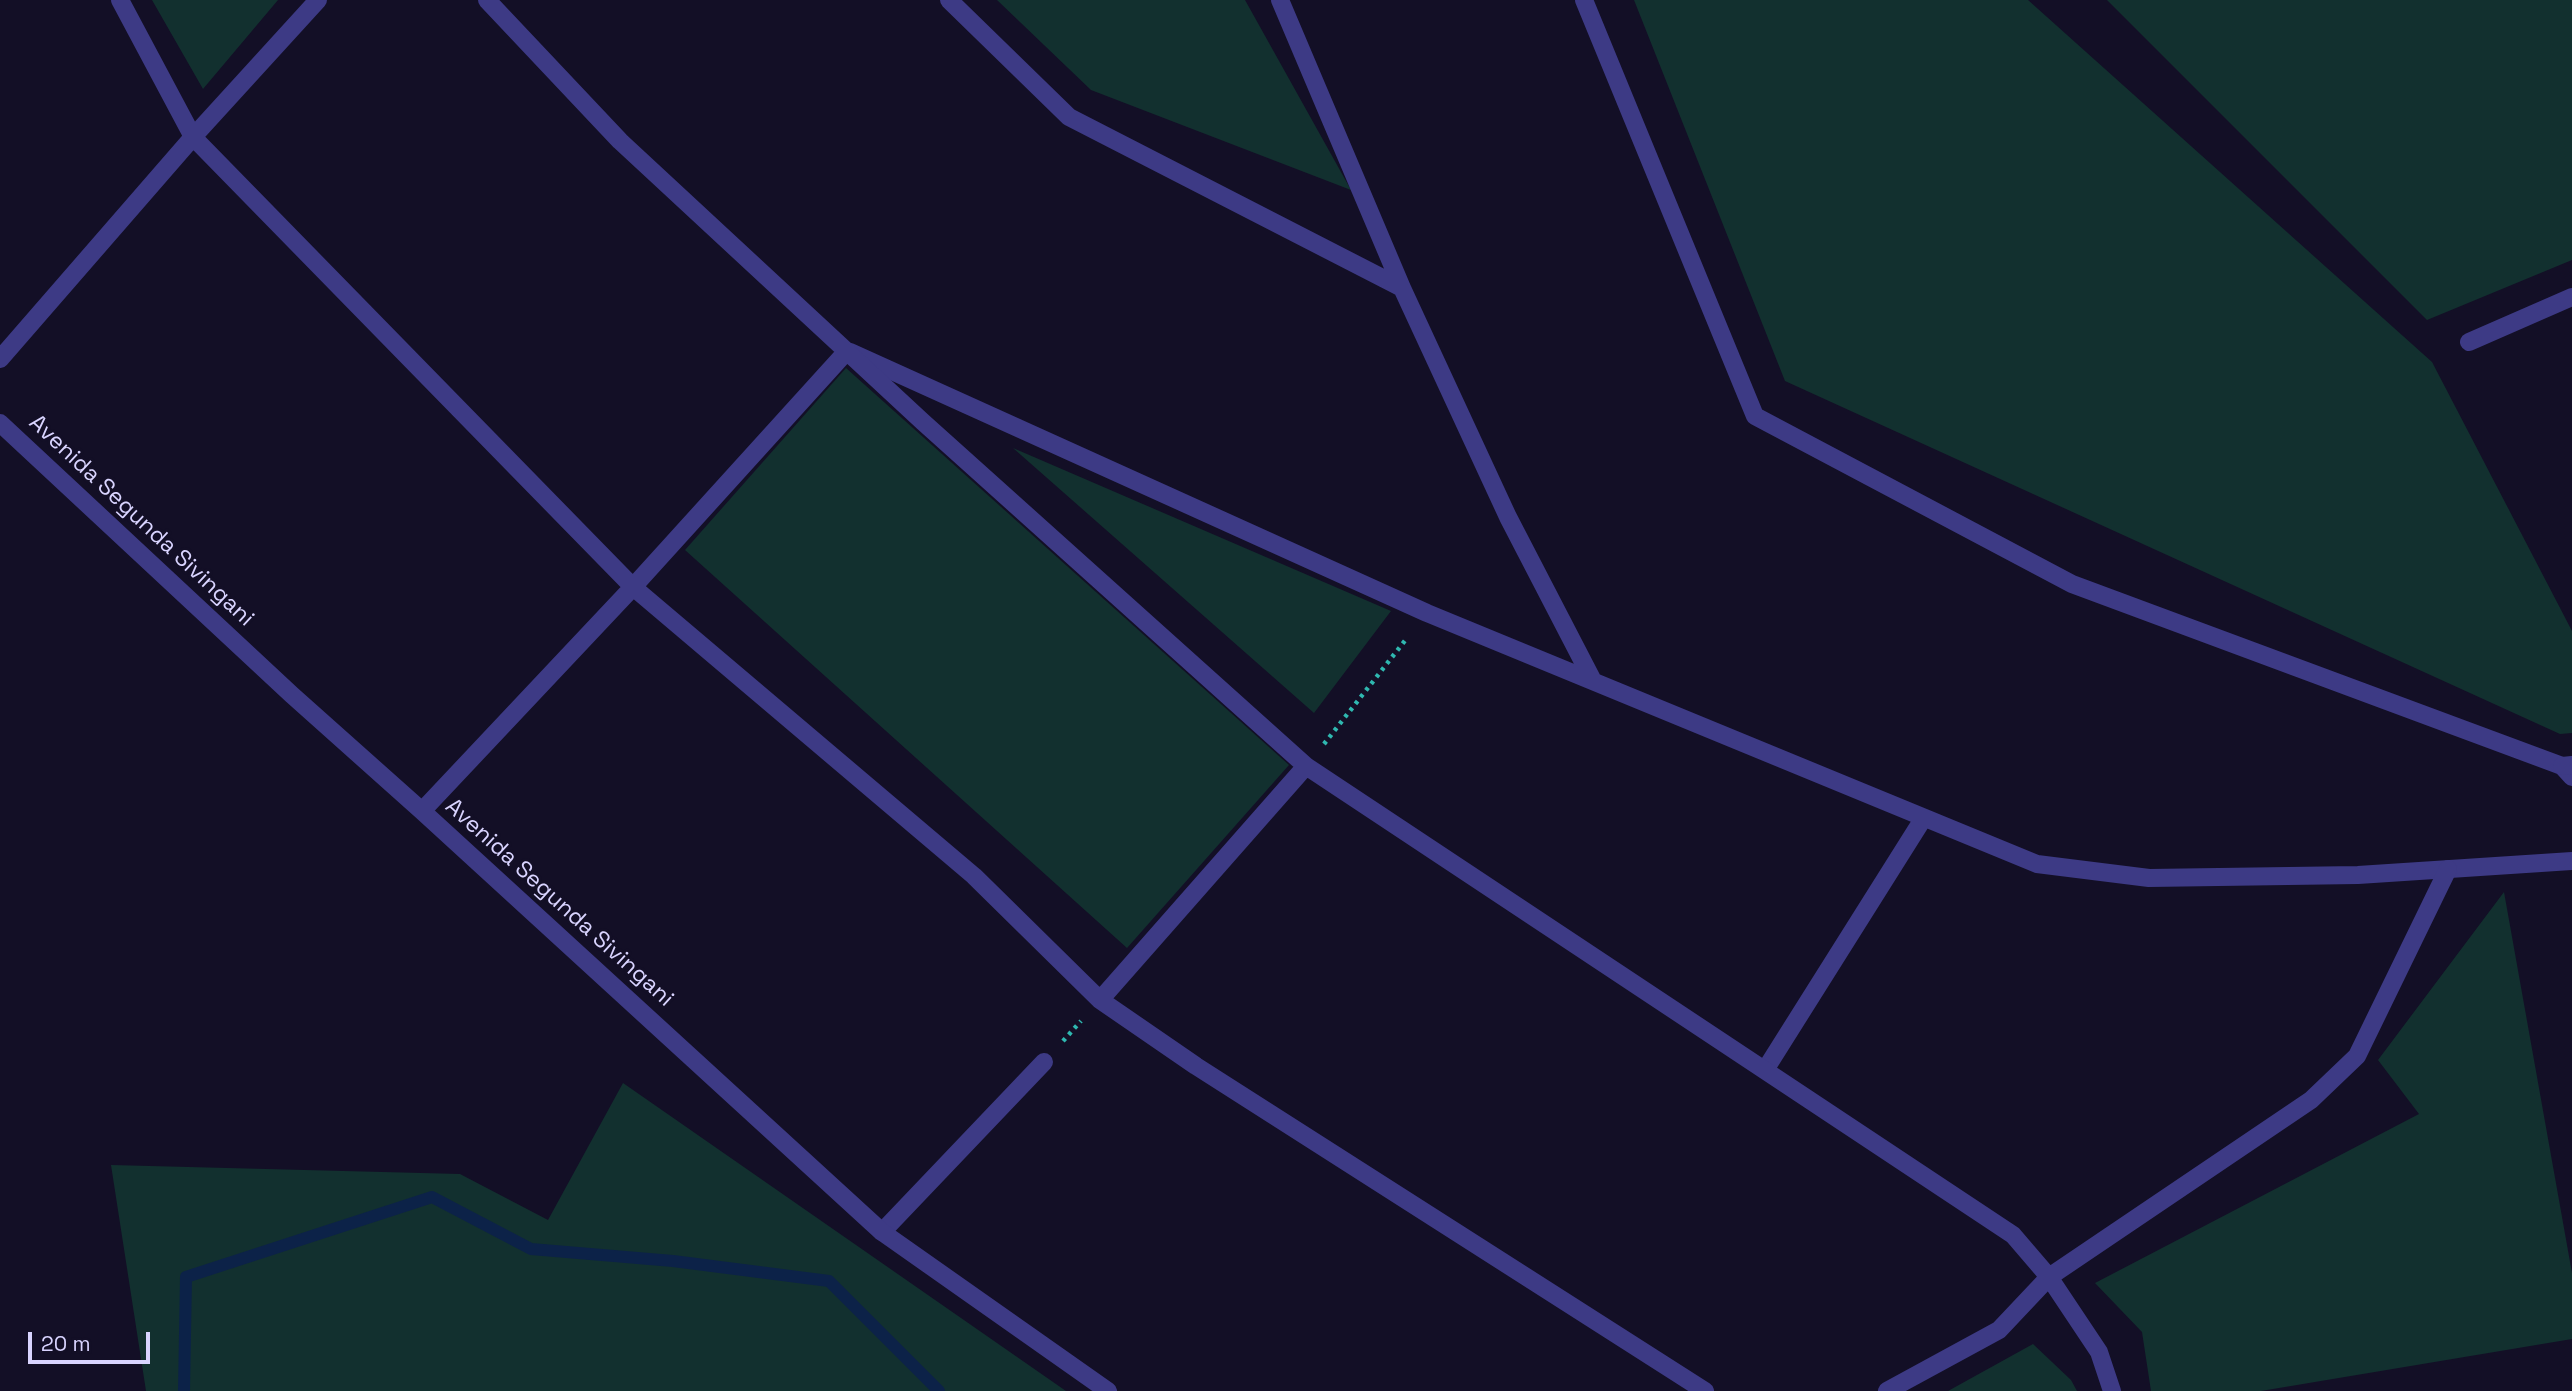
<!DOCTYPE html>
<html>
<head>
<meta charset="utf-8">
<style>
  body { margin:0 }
  #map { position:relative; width:2572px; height:1391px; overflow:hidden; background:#130f26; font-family:"Space Grotesk",sans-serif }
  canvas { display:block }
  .scale { position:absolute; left:28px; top:1332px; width:122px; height:32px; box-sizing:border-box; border:4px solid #d9d4ff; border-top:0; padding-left:9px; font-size:21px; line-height:24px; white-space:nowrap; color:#d9d4ff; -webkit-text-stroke:5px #130f26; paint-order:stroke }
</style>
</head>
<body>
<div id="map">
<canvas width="2572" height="1391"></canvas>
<div class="scale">20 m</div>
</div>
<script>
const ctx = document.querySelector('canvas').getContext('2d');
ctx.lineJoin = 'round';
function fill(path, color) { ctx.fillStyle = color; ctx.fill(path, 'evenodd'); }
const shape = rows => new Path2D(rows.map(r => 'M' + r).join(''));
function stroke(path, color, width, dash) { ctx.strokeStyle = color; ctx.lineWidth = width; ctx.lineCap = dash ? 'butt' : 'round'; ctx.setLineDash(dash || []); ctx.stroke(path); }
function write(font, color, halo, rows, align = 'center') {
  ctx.font = font + ' "Space Grotesk",sans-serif'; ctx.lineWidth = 6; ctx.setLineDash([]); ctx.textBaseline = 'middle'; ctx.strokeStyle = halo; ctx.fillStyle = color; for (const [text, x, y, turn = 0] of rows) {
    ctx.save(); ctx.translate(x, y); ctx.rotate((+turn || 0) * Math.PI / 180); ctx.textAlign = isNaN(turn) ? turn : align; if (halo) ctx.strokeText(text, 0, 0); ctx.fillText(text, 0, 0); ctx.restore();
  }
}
fill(shape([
  [152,0,278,0,203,89],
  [997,0,1245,0,1351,190,1091,90],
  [1634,0,2028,0,2432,362,2572,631,2572,733,2560,734,1785,381],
  [2107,0,2572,0,2572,260,2427,320],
  [846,368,1289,765,1127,948,685,550],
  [1013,448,1391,611,1314,713],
  [2504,892,2572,1273,2572,1339,2261,1391,2151,1391,2142,1332,2095,1283,2419,1114,2378,1060],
  [623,1083,1066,1391,146,1391,111,1165,460,1174,548,1220],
  [2033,1344,2071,1380,2077,1391,1948,1391]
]), '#12302f');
stroke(shape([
  [184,1391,186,1277,432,1197,531,1249,673,1261,829,1281,939,1391]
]), '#0c2248', 12);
stroke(shape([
  [1324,744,1407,638],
  [1063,1041,1081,1021]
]), '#2fb8b0', 4.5, [3.5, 5]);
stroke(shape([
  [949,0,1069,117,1402,288],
  [1280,0,1402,288,1508,517,1593,681],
  [1584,0,1755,416,2072,584,2562,766,2572,777],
  [850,352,1427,613,2037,864,2149,878,2358,875,2572,861],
  [1765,1070,1923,819],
  [882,1232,1044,1062]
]), '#3d3a85', 18);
stroke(shape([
  [120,0,193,137,633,587,974,876,1100,1000,1196,1066,1705,1391],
  [487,0,620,141,923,422,1306,766,2013,1235,2049,1277,2099,1352,2112,1391],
  [2469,342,2572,297],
  [0,359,193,137,318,0],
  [0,423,292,695,422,811,882,1232,1108,1391],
  [2562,766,2572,765],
  [422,811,633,587,847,351],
  [1100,1000,1306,766],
  [1887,1391,1999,1330,2049,1277,2311,1100,2357,1056,2448,869]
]), '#3d3a85', 18);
write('23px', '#d9d4ff', '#130f26', [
  ["Avenida Segunda Sivingani",141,521,43],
  ["Avenida Segunda Sivingani",559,903,42]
]);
</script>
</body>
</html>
